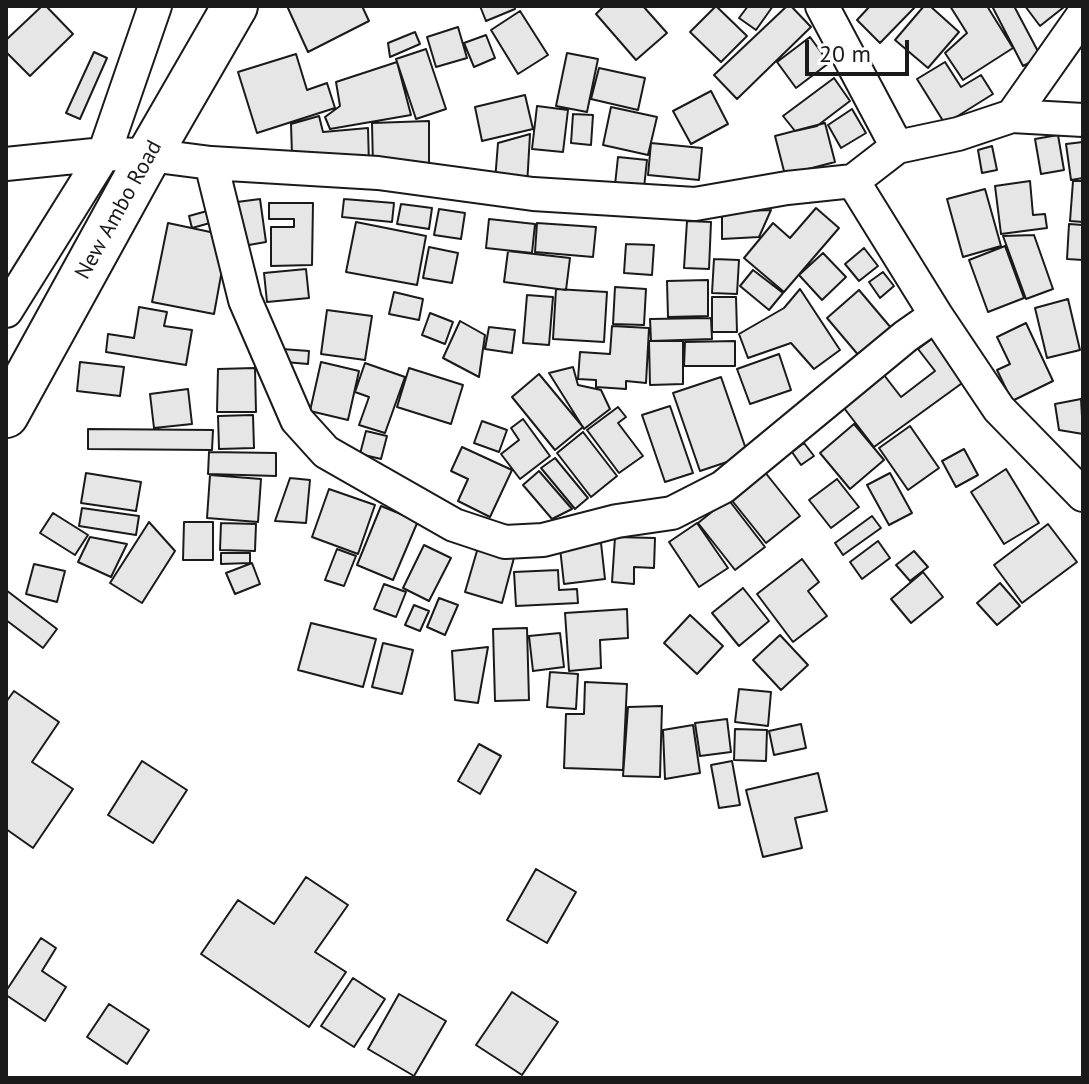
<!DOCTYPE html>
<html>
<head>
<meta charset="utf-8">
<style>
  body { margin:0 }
  #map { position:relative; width:1089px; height:1084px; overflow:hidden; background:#fff; font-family:"PT Sans",sans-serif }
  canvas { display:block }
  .frame { position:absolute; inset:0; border:8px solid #1a1a1a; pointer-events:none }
  .scale { position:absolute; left:805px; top:40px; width:104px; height:36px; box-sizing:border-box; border:4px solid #1a1a1a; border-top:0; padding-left:10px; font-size:24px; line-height:28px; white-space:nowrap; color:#1a1a1a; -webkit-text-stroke:6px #fff; paint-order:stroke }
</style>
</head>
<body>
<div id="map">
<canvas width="1089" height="1084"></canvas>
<div class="frame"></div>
<div class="scale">20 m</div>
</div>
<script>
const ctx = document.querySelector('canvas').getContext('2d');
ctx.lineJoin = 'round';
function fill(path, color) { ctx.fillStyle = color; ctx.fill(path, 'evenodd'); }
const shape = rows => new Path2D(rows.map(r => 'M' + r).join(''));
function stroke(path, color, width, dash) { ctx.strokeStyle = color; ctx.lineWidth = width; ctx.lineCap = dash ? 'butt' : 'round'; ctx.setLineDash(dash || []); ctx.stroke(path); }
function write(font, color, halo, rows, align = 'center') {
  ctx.font = font + ' "PT Sans",sans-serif'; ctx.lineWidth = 6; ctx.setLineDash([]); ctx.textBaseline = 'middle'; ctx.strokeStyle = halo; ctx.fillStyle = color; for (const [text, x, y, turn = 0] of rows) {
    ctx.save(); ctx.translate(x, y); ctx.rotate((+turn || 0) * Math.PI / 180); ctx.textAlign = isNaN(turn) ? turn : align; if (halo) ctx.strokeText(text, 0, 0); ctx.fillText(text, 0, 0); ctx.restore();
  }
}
const building = shape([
  [42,6,46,6,73,34,30,76,6,52,6,40,42,6],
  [287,6,362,6,369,21,308,52,287,6],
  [480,6,514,6,515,9,486,21,480,6],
  [604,6,643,6,667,33,636,60,596,14,604,6],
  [716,6,747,36,721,62,690,32,716,6],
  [748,6,773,6,756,30,739,18,748,6],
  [787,6,791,6,811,27,737,99,714,75,787,6],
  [870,6,916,6,880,43,857,20,870,6],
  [924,6,930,6,959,32,928,68,895,40,924,6],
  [950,6,987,6,1013,48,963,80,945,53,967,33,950,6],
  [992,6,1014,6,1041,57,1023,66,992,6],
  [1025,6,1063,6,1064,7,1040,26,1025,6],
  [520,11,548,55,518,74,491,30,520,11],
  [458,27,467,58,436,67,427,37,458,27],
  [415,32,420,44,390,57,388,43,415,32],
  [486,35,495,58,474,67,464,43,486,35],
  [810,37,829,63,796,88,777,62,810,37],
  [426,49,446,109,416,119,396,59,426,49],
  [94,52,107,58,80,119,66,113,94,52],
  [567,53,598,59,587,112,556,106,567,53],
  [296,54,307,90,327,83,335,108,257,133,238,72,296,54],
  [397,62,411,115,330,129,325,117,340,106,336,82,397,62],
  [945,62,961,87,981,75,993,94,945,124,917,79,945,62],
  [599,68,645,78,638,110,591,99,599,68],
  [834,78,850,101,817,126,795,131,783,116,834,78],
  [711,91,728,124,691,144,673,111,711,91],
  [525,95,533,129,482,141,475,107,525,95],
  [537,106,568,110,563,152,532,149,537,106],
  [611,107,657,117,648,155,603,145,611,107],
  [852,109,866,133,841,148,828,125,852,109],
  [573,114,593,115,591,145,571,143,573,114],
  [319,116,323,132,368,128,369,165,292,155,291,124,319,116],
  [429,121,429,164,373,166,372,123,429,121],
  [825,123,835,162,785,175,775,136,825,123],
  [530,134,527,186,495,181,498,143,530,134],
  [1058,135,1064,170,1041,174,1035,139,1058,135],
  [1083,142,1083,178,1071,180,1066,144,1083,142],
  [651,143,702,148,699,180,648,175,651,143],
  [992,146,997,170,982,173,978,150,992,146],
  [618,157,647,160,644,188,615,185,618,157],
  [1030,181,1033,215,1045,214,1047,228,1001,234,995,186,1030,181],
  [1073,181,1083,181,1083,222,1070,221,1073,181],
  [985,189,1001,246,963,257,947,199,985,189],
  [260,199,266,242,243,246,237,202,260,199],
  [344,199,394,203,392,222,342,217,344,199],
  [269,203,313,203,312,265,271,266,271,227,294,227,294,219,269,219,269,203],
  [401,204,432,208,429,229,397,224,401,204],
  [816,208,839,228,784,292,744,258,773,223,790,238,816,208],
  [439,209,465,213,461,239,434,235,439,209],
  [771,210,759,237,722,239,722,212,771,210],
  [207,211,210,223,192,228,189,216,207,211],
  [489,219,535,224,532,253,486,248,489,219],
  [687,221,711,222,709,269,684,268,687,221],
  [356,222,426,236,417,285,346,272,356,222],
  [168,223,215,233,222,270,214,314,152,302,168,223],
  [537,223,596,227,593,257,535,252,537,223],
  [1069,224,1083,225,1083,260,1067,259,1069,224],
  [1034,235,1053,289,1026,299,1003,236,1034,235],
  [626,244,654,245,652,275,624,273,626,244],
  [1005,246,1024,298,988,312,969,260,1005,246],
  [429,247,458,253,452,283,423,278,429,247],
  [864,248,878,266,859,281,845,264,864,248],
  [508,251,570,258,566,290,504,282,508,251],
  [823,253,846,277,822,300,799,275,823,253],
  [714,259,739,260,737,294,712,293,714,259],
  [306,269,309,298,267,302,264,273,306,269],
  [753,270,783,293,769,310,740,286,753,270],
  [883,272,894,286,880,298,869,282,883,272],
  [708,280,708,316,668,317,667,281,708,280],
  [615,287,646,289,644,325,613,324,615,287],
  [556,289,607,292,604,342,553,339,556,289],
  [800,289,840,350,814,369,791,343,748,358,739,334,784,308,800,289],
  [859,290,892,329,860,357,827,318,859,290],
  [394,292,423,299,419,320,389,314,394,292],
  [527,295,553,297,549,345,523,343,527,295],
  [712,297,736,297,737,332,712,332,712,297],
  [1068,299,1080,350,1047,358,1035,308,1068,299],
  [139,307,167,312,164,326,192,330,186,365,106,352,108,334,134,338,139,307],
  [327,310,372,316,365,360,321,354,327,310],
  [430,313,453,322,445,344,422,335,430,313],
  [711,318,712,339,651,341,650,319,711,318],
  [460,321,485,335,479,377,443,358,460,321],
  [1026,323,1053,381,1012,401,997,370,1010,364,997,337,1026,323],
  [612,326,649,328,646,383,626,381,626,389,596,387,596,380,578,379,580,352,610,354,612,326],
  [489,327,515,330,512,353,485,349,489,327],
  [933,338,965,381,874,447,844,408,884,375,901,397,935,371,918,349,933,338],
  [649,341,683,341,683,384,650,385,649,341],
  [735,341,735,366,684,366,685,342,735,341],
  [282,349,309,351,308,364,285,362,282,349],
  [779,354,791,390,750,404,737,369,779,354],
  [80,362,124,367,120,396,77,391,80,362],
  [321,362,359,371,348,420,310,411,321,362],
  [365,363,405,377,385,433,359,425,369,397,355,392,365,363],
  [573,367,578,385,601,390,610,409,584,429,549,373,573,367],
  [255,368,256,412,217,412,218,369,255,368],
  [409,368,463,385,451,424,397,407,409,368],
  [539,374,583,427,555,450,512,397,539,374],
  [721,377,748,455,700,471,673,393,721,377],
  [188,389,192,424,154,428,150,394,188,389],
  [1081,399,1083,434,1059,430,1055,404,1081,399],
  [670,406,693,473,665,482,642,415,670,406],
  [618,407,626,417,618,423,643,456,619,473,587,430,618,407],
  [253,415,254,448,219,449,218,416,253,415],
  [523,419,550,456,520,479,501,454,519,440,511,428,523,419],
  [482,421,507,430,499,452,474,443,482,421],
  [854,424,884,460,850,489,820,453,854,424],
  [910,426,939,468,908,490,879,448,910,426],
  [88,429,213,430,212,450,88,449,88,429],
  [366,431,387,436,381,459,360,454,366,431],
  [583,432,617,476,591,497,557,453,583,432],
  [804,443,814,456,801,465,792,452,804,443],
  [462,447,512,470,490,517,458,501,468,479,451,471,462,447],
  [964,449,978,475,956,487,942,461,964,449],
  [209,452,276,453,276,476,208,474,209,452],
  [555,458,588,498,575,509,541,468,555,458],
  [1006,469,1039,523,1004,544,971,492,1006,469],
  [539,471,572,509,552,519,523,485,539,471],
  [764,471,800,516,766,543,730,498,764,471],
  [86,473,141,482,136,511,81,503,86,473],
  [890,473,912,513,889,525,867,485,890,473],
  [210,475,261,479,258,522,207,518,210,475],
  [290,478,310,480,306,523,275,521,290,478],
  [837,479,859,507,831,528,809,500,837,479],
  [329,489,375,505,358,554,312,537,329,489],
  [728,499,765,547,735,570,698,523,728,499],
  [381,506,418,521,393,580,357,565,381,506],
  [82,508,139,516,136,535,79,526,82,508],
  [53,513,88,535,75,555,40,533,53,513],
  [872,516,881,528,843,555,835,543,872,516],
  [149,522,175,551,142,603,110,583,149,522],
  [184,522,213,522,213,560,183,560,184,522],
  [221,523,256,524,255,551,220,550,221,523],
  [697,523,728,568,699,587,669,542,697,523],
  [1048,524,1077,562,1022,603,994,565,1048,524],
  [90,537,127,544,111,577,78,562,90,537],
  [615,537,655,538,654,568,634,567,634,584,612,582,615,537],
  [878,541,890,558,862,579,850,562,878,541],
  [601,543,605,579,564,584,560,548,601,543],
  [479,544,515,554,502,603,465,592,479,544],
  [424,545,451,558,429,601,403,588,424,545],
  [337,549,356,556,344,586,325,580,337,549],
  [914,551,928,567,910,581,896,565,914,551],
  [221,553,250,553,250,563,221,564,221,553],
  [802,559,819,582,808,591,827,616,793,642,757,594,802,559],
  [252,563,260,584,235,594,226,573,252,563],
  [34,564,65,571,57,602,26,594,34,564],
  [558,570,559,590,577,589,578,603,516,606,514,572,558,570],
  [923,572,943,597,911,623,891,599,923,572],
  [1000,583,1020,606,997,625,977,603,1000,583],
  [384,584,406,592,396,617,374,609,384,584],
  [743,588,769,621,739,646,712,613,743,588],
  [6,590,57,629,43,648,6,620,6,590],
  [439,598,458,605,445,635,427,627,439,598],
  [414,605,429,611,420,631,405,625,414,605],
  [627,609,628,638,600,640,601,668,569,671,565,613,627,609],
  [690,615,723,646,697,674,664,643,690,615],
  [311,623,376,639,363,687,298,670,311,623],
  [527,628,529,700,495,701,493,629,527,628],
  [560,633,564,667,533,671,529,636,560,633],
  [780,635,808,665,781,690,753,660,780,635],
  [383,643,413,650,402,694,372,687,383,643],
  [488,647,478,703,455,700,452,651,488,647],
  [550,672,578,674,576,709,547,707,550,672],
  [585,682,627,684,623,770,564,768,566,714,584,714,585,682],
  [739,689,771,692,768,726,735,722,739,689],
  [14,691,59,722,32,762,73,789,33,848,6,829,6,702,14,691],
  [662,706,660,777,623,776,628,707,662,706],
  [727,719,731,752,700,756,695,723,727,719],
  [801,724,806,748,774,755,769,731,801,724],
  [693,725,700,773,665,779,663,730,693,725],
  [735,729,767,730,766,761,734,760,735,729],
  [479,744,501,756,480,794,458,781,479,744],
  [142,761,187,790,153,843,108,815,142,761],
  [732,761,740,805,719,808,711,765,732,761],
  [818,773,827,811,795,818,802,848,763,857,746,790,818,773],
  [536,869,576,892,547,943,507,920,536,869],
  [306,877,348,905,315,952,346,972,309,1027,201,954,238,900,274,924,306,877],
  [41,938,56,948,42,971,66,987,45,1021,6,995,6,991,41,938],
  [353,978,385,999,354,1047,321,1026,353,978],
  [512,992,558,1022,522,1075,476,1045,512,992],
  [399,994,446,1021,414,1076,368,1049,399,994],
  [109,1004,149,1030,127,1064,87,1037,109,1004]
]);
fill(building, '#e6e6e6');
stroke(building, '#1a1a1a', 2);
const minor = shape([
  [822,6,897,147],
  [1012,116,1083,15],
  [211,163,245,300,297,420,326,452,454,525,505,542,543,540,617,521,672,513,723,487,906,336,936,315,853,181],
  [6,164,104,154,149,155,211,163,378,173,533,194,695,204,787,188,853,181,897,147,958,134,1012,116,1083,120],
  [6,311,104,154,155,6],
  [936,315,999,409,1083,495]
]);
const primary = shape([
  [6,415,149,155,235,6]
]);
stroke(minor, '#1a1a1a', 36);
stroke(primary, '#1a1a1a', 48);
stroke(minor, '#fff', 32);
stroke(primary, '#fff', 44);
write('22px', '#1a1a1a', '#fff', [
  ["New Ambo Road",119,210,-61]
]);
</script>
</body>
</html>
